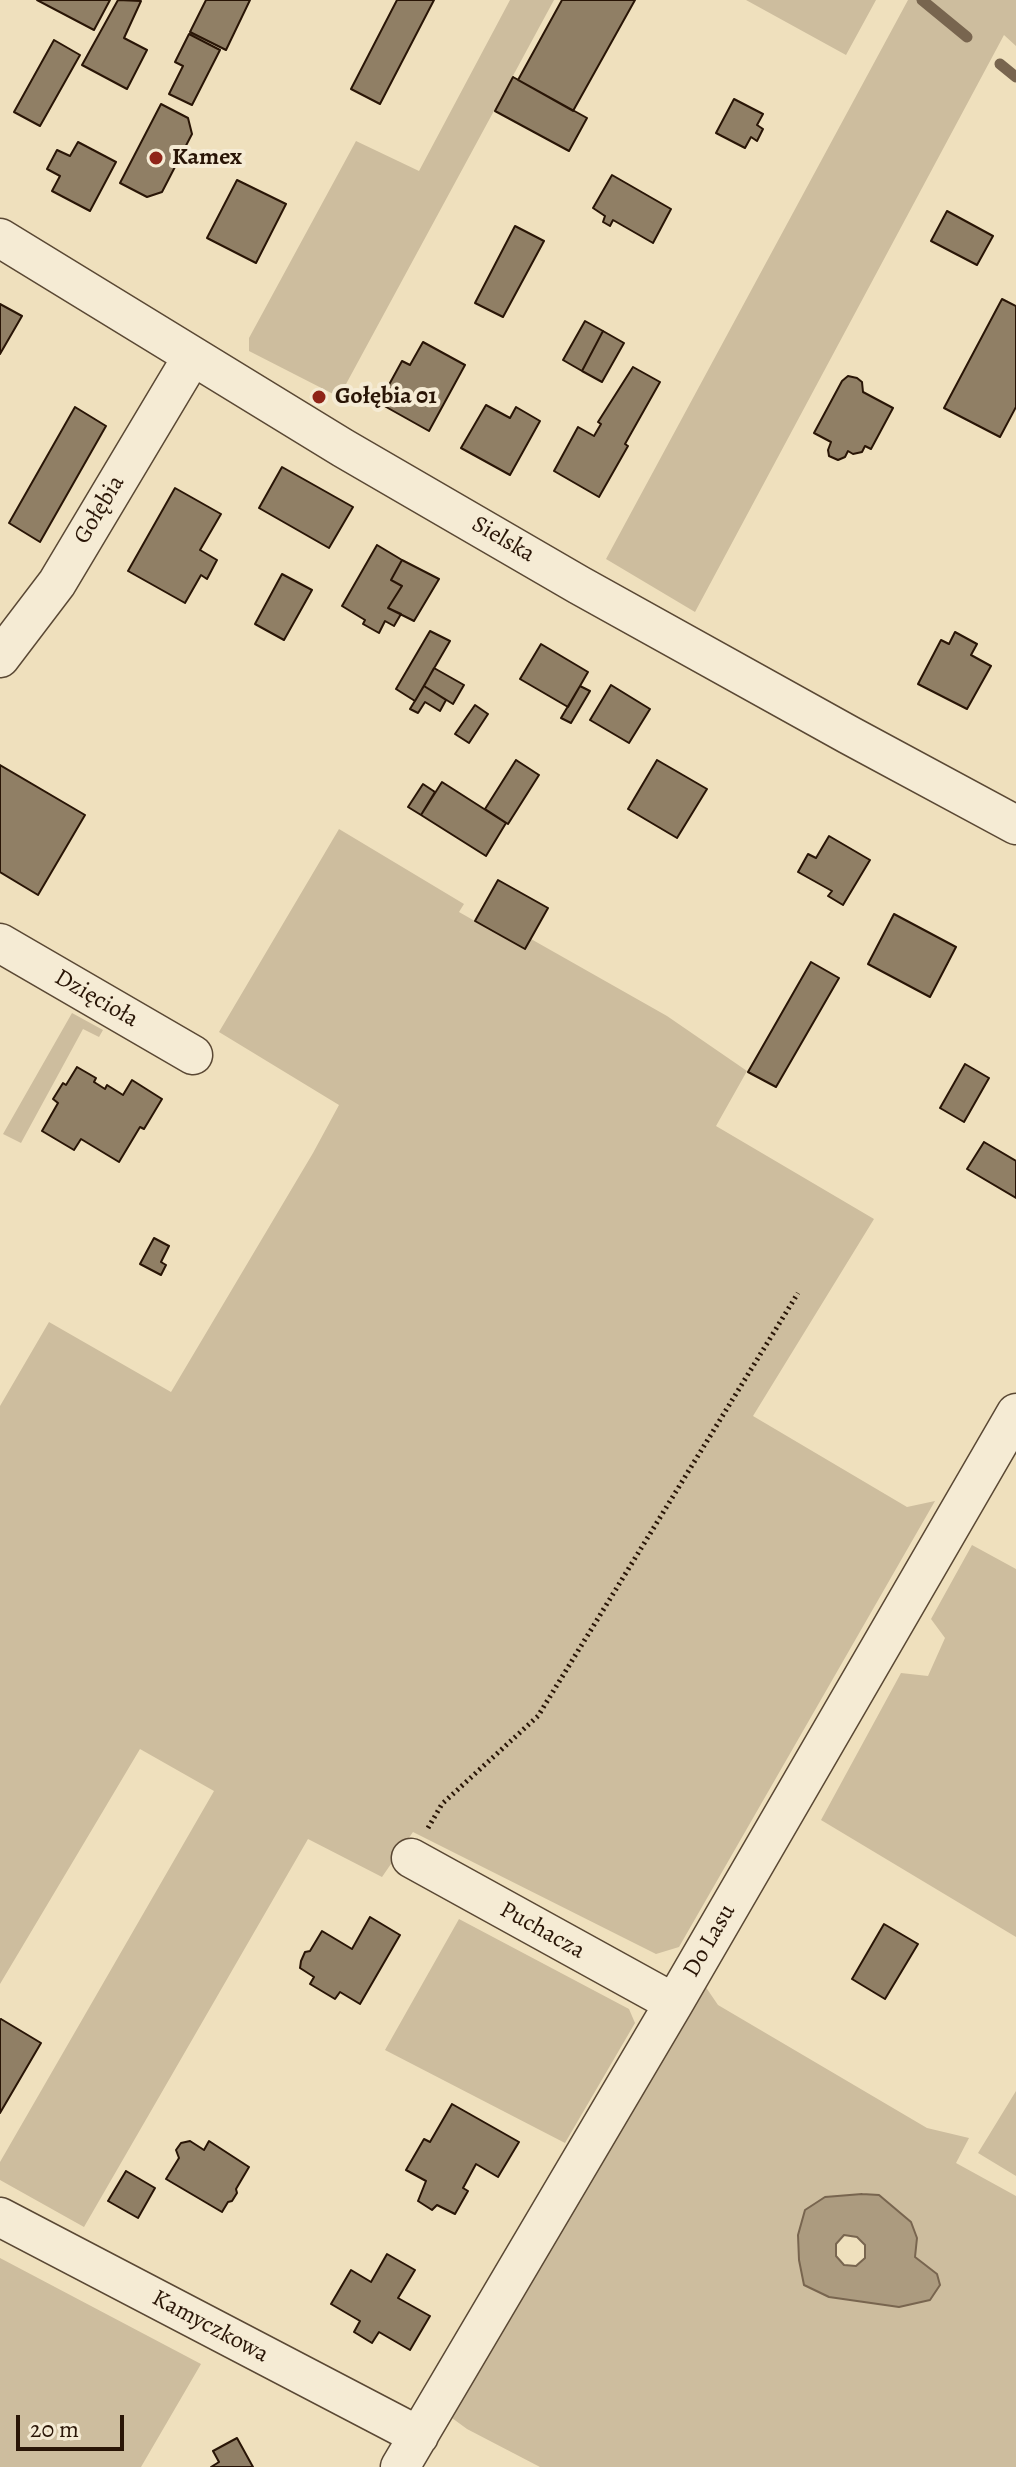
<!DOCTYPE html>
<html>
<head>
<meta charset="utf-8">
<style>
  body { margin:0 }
  #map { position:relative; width:1016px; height:2467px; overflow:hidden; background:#efe0bd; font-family:Alegreya,serif }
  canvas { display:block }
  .scale { position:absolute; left:16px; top:2415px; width:108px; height:36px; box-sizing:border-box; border:4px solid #291506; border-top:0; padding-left:10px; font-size:24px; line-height:28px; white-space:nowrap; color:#291506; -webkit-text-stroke:6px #f5ebd4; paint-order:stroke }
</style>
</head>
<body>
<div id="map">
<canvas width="1016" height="2467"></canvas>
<div class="scale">20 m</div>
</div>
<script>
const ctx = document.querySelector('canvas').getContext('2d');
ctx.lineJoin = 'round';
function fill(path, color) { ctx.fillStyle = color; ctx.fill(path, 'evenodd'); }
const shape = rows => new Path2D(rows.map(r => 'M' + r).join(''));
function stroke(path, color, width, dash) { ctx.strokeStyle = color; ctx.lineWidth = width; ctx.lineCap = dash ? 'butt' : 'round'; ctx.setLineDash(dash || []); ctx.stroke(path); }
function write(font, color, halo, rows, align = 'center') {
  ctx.font = font + ' Alegreya,serif'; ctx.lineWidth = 8; ctx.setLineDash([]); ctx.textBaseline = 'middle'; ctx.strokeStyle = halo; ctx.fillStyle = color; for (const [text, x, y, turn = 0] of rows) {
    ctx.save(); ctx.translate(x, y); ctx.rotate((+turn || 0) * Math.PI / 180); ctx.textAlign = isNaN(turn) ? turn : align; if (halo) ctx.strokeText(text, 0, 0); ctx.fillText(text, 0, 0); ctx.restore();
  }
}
fill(shape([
  [510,0,554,0,339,397,249,351,249,338,356,141,419,171],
  [746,0,876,0,846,55],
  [908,0,1016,0,1016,46,1004,35,695,612,606,559],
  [339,829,464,904,459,912,524,949,531,939,667,1016,747,1071,716,1126,874,1219,753,1416,907,1507,935,1501,679,1947,656,1954,413,1832,382,1877,308,1839,84,2227,0,2180,0,2162,214,1791,140,1749,0,1984,0,1406,49,1322,171,1392,313,1153,339,1105,219,1032],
  [72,1013,103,1030,99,1037,83,1029,21,1143,3,1134],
  [972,1545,1016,1569,1016,1937,821,1820,901,1673,928,1676,945,1638,931,1619],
  [459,1919,629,2009,635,2023,565,2143,385,2050],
  [705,1986,718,2005,927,2128,969,2138,956,2163,1016,2196,1016,2467,540,2467,467,2429,452,2418],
  [862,2194,879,2195,892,2207,917,2238,915,2257,937,2274,899,2307,829,2297,804,2285],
  [1016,2091,1016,2176,978,2153],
  [0,2258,201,2364,141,2467,0,2467]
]), '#cdbd9e');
const water = shape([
  [862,2194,879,2195,911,2222,917,2238,915,2257,937,2274,940,2285,930,2300,899,2307,829,2297,804,2285,799,2260,798,2235,805,2210,825,2197,862,2194],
  [844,2235,857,2237,865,2245,865,2258,856,2266,844,2265,836,2256,836,2244,844,2235]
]);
fill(water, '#ac9b7f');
stroke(water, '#78654f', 2);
stroke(shape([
  [922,0,967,37],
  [1000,64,1016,77]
]), '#78654f', 11);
const building = shape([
  [37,0,110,0,94,30,37,0],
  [118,0,141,1,124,38,147,50,127,89,82,65,118,0],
  [206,0,250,0,226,50,190,32,206,0],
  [397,0,434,0,380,104,351,89,397,0],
  [562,0,635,0,573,111,518,80,562,0],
  [189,34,220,50,192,105,169,94,183,66,175,62,189,34],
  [54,40,80,55,40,126,14,112,54,40],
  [513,77,587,118,569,151,495,111,513,77],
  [734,99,763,114,757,125,763,129,757,141,751,137,745,148,716,133,734,99],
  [161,104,188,118,192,134,162,192,147,197,120,183,161,104],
  [78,142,116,162,90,211,52,191,60,176,47,169,57,150,70,156,78,142],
  [612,175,671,209,653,243,613,220,610,226,603,222,605,216,593,208,612,175],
  [237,180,286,204,256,263,207,238,237,180],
  [947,211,993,236,977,265,931,241,947,211],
  [515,226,544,241,503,317,475,303,515,226],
  [1002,299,1016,306,1016,407,1000,437,944,408,1002,299],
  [0,304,22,316,0,354,0,304],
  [585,321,603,331,582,371,563,360,585,321],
  [603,331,624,343,602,382,582,371,603,331],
  [423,342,465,365,429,431,379,403,402,361,410,365,423,342],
  [633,367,660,382,625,444,628,446,599,497,554,471,578,427,594,436,601,424,598,422,633,367],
  [848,376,857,378,862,382,863,392,893,408,871,449,865,446,862,452,853,454,848,451,845,457,838,460,829,456,828,450,831,442,814,433,842,381,848,376],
  [486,405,510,418,516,407,540,421,510,475,461,448,486,405],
  [75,407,106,426,40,542,9,523,75,407],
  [282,467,353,507,329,548,259,508,282,467],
  [175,488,221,514,200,550,217,560,207,579,201,575,185,603,128,571,175,488],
  [377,545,402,560,391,580,402,586,388,608,401,614,394,626,385,621,379,633,363,624,365,620,342,606,377,545],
  [402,560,439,579,414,621,388,608,402,586,391,580,402,560],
  [282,574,312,590,284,640,255,624,282,574],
  [430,631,450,641,415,701,396,689,430,631],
  [955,632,977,644,971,655,991,666,967,709,918,684,941,640,949,644,955,632],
  [541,644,588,672,568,707,520,679,541,644],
  [434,668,464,685,453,704,424,686,434,668],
  [611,685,650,709,629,743,590,720,611,685],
  [424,686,446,700,440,711,425,702,418,713,410,709,424,686],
  [580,686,590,691,571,723,561,718,580,686],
  [475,705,488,714,469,743,455,734,475,705],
  [516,760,539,775,508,824,485,809,516,760],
  [657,760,707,789,677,838,628,809,657,760],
  [0,765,85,815,38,895,0,872,0,765],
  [442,782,506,823,486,856,421,815,442,782],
  [423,784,435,792,421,815,408,807,423,784],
  [829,836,870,860,843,905,828,896,832,891,798,872,808,854,816,858,829,836],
  [498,880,548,908,525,949,475,921,498,880],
  [894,914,956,947,930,997,868,964,894,914],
  [811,962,839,978,776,1087,748,1072,811,962],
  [965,1064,989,1078,964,1122,940,1108,965,1064],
  [77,1067,96,1078,94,1082,105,1089,107,1085,123,1095,132,1080,162,1099,144,1129,140,1127,119,1162,81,1139,74,1150,42,1131,58,1103,53,1099,63,1083,66,1085,77,1067],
  [984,1142,1016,1161,1016,1198,967,1169,984,1142],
  [154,1238,169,1246,161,1262,166,1265,161,1275,140,1264,154,1238],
  [370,1917,400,1935,360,2004,340,1992,335,1999,310,1984,314,1977,300,1968,301,1961,305,1952,310,1951,322,1931,352,1949,370,1917],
  [884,1924,918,1944,885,1999,852,1979,884,1924],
  [1,2019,41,2043,0,2113,0,2020,1,2019],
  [452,2104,519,2142,498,2177,476,2164,463,2188,468,2191,455,2214,437,2205,432,2210,418,2201,426,2181,406,2170,424,2139,430,2142,452,2104],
  [190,2141,204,2150,209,2141,249,2167,236,2189,237,2193,232,2201,228,2202,222,2212,166,2179,179,2158,176,2150,181,2143,190,2141],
  [126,2171,155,2188,138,2218,108,2201,126,2171],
  [387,2254,415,2270,398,2298,430,2316,410,2350,379,2332,372,2343,354,2332,360,2321,331,2304,351,2270,371,2282,387,2254],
  [237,2438,253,2467,211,2467,219,2462,213,2451,237,2438]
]);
fill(building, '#907f65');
stroke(building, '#291506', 2);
const minor = shape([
  [0,238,343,448,579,585,849,735,1016,825],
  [0,658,57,583,192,357],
  [0,943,193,1055],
  [411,1858,674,2003],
  [0,2217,419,2436],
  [400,2467,674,2003,1016,1413]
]);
stroke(minor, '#5a4834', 41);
stroke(shape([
  [428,1828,442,1804,538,1716,798,1293]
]), '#291506', 5, [2, 4]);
stroke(minor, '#f5ebd4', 38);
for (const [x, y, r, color] of [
  [156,158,8,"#8f2418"],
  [319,397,8,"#8f2418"]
]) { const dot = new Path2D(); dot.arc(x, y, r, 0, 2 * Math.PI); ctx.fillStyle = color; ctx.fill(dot); stroke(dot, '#f5ebd4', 3); }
write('bold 24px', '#291506', '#f5ebd4', [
  ["Kamex",172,158],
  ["Gołębia 01",335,397]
], 'left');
write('24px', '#291506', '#f5ebd4', [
  ["Gołębia",100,510,-59],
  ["Sielska",503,540,30],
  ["Dzięcioła",96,999,30],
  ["Puchacza",542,1931,29],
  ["Do Lasu",710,1941,-60],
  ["Kamyczkowa",210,2327,28]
]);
</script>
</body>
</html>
